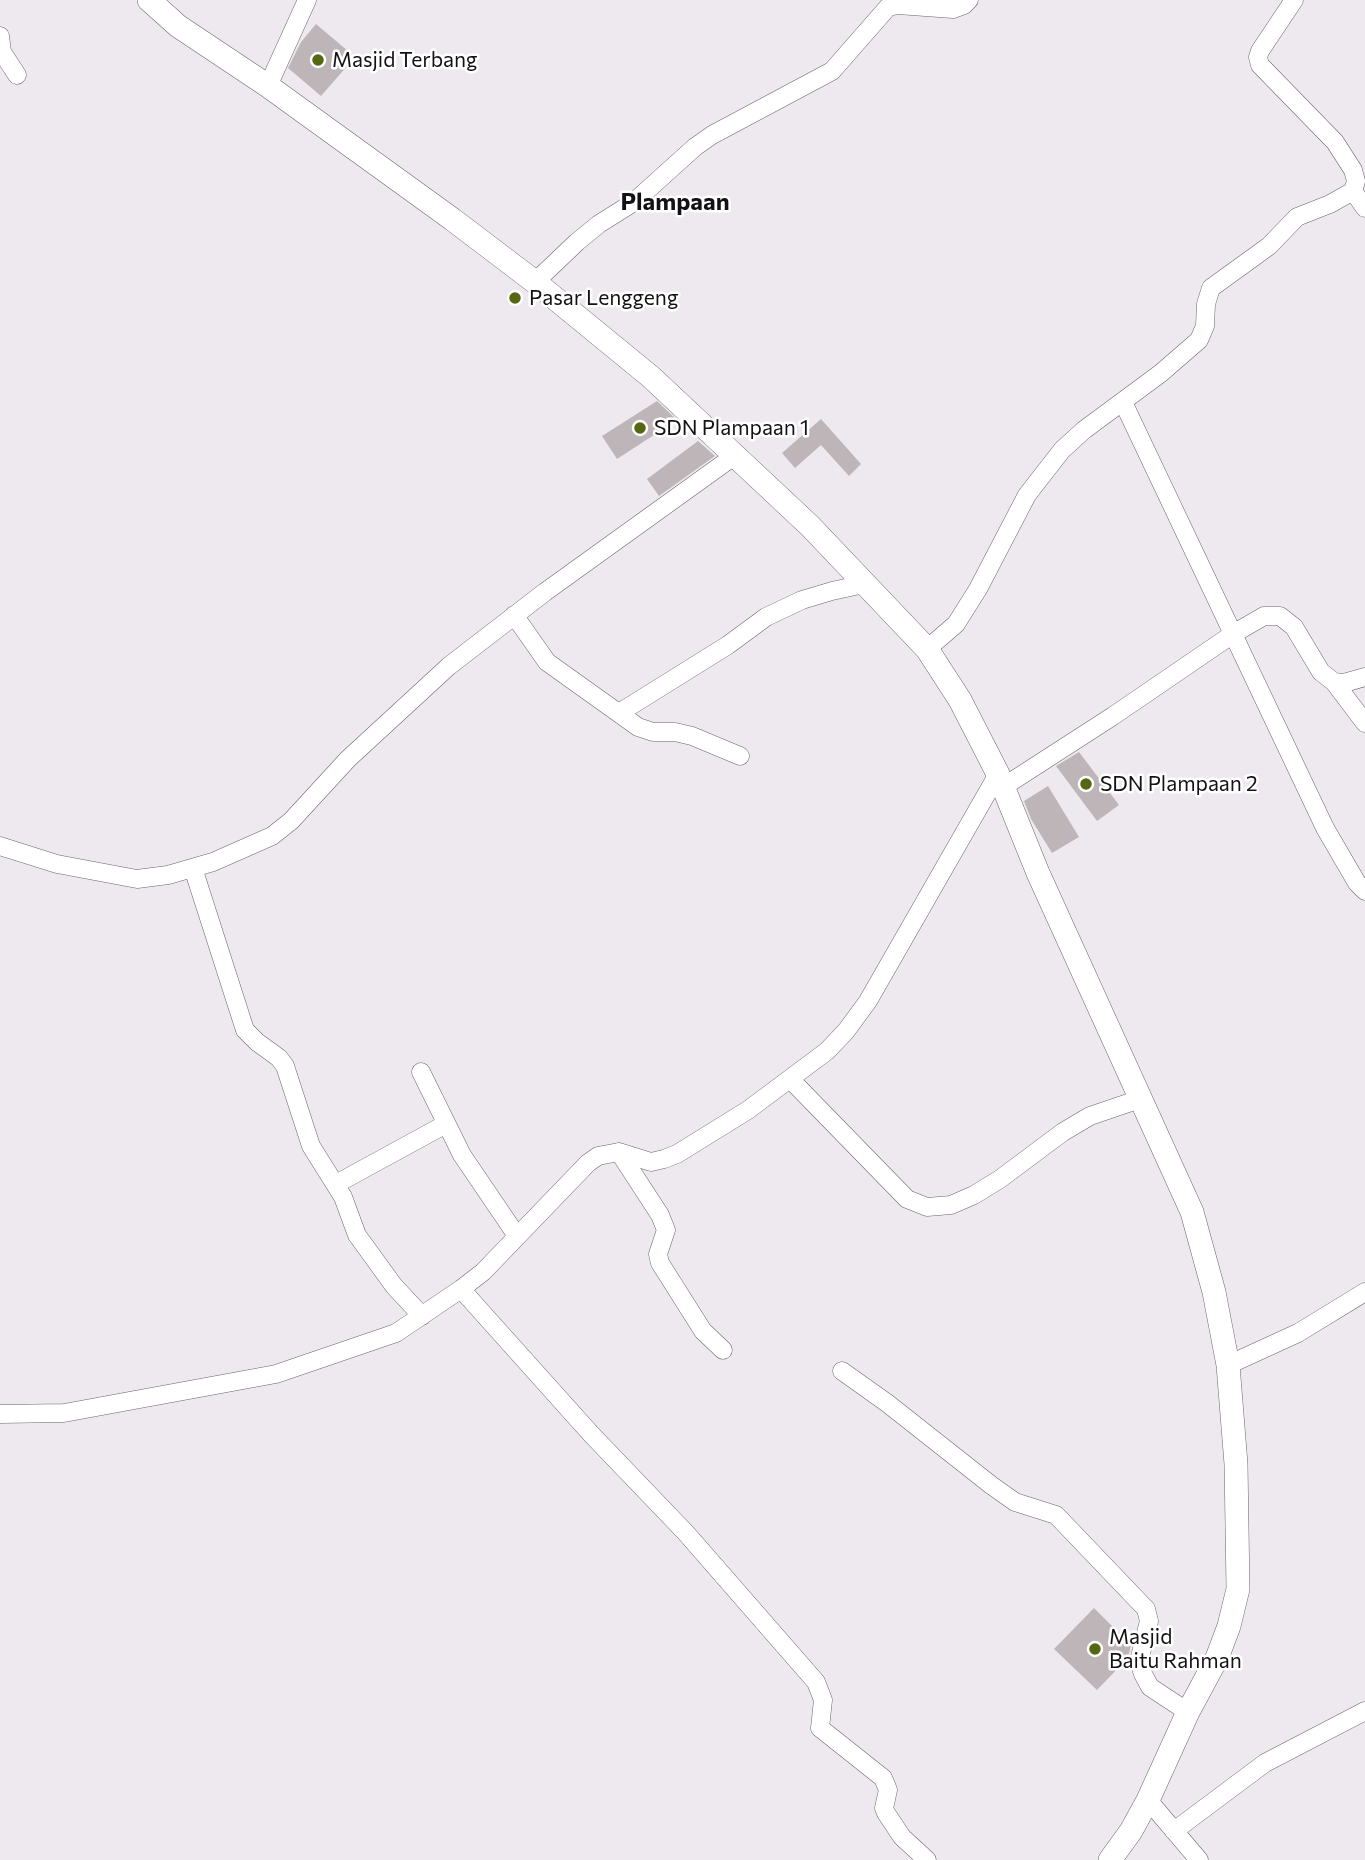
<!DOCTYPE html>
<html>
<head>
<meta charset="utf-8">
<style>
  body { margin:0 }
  canvas { display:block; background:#eee8ef }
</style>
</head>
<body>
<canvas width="1365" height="1860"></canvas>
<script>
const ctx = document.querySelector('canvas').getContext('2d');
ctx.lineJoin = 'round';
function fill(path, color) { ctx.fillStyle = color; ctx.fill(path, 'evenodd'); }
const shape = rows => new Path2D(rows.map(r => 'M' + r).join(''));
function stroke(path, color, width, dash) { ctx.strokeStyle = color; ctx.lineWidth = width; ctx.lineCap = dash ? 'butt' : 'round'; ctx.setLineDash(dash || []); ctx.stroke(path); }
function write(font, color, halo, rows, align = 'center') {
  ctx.font = font + ' Commissioner,sans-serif'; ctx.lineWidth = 5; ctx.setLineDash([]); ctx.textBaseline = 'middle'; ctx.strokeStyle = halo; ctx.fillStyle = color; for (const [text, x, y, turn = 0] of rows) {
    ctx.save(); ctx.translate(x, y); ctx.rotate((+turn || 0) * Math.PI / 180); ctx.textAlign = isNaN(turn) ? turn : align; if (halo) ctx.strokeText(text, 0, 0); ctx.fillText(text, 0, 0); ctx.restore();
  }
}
fill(shape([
  [316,24,355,57,321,96,288,68,301,42],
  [657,401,677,420,617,459,602,436],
  [821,419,861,464,849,476,821,445,795,468,782,453],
  [698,441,715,456,659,496,647,479],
  [1079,752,1119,805,1097,821,1056,766],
  [1048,786,1079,837,1052,853,1031,819,1024,801],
  [1094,1608,1131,1645,1128,1658,1097,1690,1054,1649]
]), '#beb5b9');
const minor = shape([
  [0,36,2,52,17,75],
  [268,86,307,0],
  [1353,191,1365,208],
  [535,282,577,242,599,224,634,202,695,147,712,135,832,71,888,7,898,5,953,9,964,5,969,0],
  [1123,402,1325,828,1357,883,1365,891],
  [514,615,547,662,638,727,653,732,675,732,692,736,740,756],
  [927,649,956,624,978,589,1027,495,1062,450,1084,430,1161,373,1199,340,1205,326,1206,304,1211,288,1269,246,1297,217,1330,204,1353,191,1356,181,1353,170,1335,142,1260,65,1258,57,1260,51,1294,0],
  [1334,682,1365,723],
  [619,713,728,645,766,617,802,600,832,591,864,584],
  [1003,787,1113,716,1233,634,1264,616,1280,616,1294,627,1321,672,1334,682,1344,683,1365,677],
  [0,846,57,864,137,879,168,875,213,862,272,836,291,821,348,759,449,666,545,592,734,456],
  [193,868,245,1030,257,1042,279,1058,285,1066,311,1146,343,1197,357,1235,394,1286,422,1316],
  [421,1072,462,1155,517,1236],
  [791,1080,907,1199,927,1207,951,1205,974,1195,1000,1179,1063,1132,1090,1116,1140,1099],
  [619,1152,660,1215,666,1230,658,1254,660,1263,703,1331,723,1350],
  [336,1184,446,1124],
  [461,1289,591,1434,686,1533,816,1682,823,1700,820,1728,883,1778,888,1790,884,1808,886,1813,902,1837,927,1860],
  [1228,1365,1298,1333,1365,1292],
  [842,1371,887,1403,991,1485,1015,1502,1056,1515,1146,1609,1149,1621,1139,1661,1143,1674,1150,1687,1188,1712],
  [0,1414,64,1413,276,1374,396,1333,461,1289,483,1272,588,1163,598,1156,619,1152,651,1162,664,1159,677,1154,748,1110,827,1051,846,1031,868,1001,998,774],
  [1148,1800,1199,1860],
  [1174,1831,1265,1763,1365,1711]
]);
const tertiary = shape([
  [149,0,178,26,268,86,452,219,535,282,651,377,810,526,927,649,960,700,998,774,1038,873,1192,1212,1214,1292,1228,1365,1236,1464,1238,1589,1229,1626,1217,1658,1188,1712,1148,1800,1131,1831,1110,1860]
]);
stroke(minor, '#6a666c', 19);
stroke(tertiary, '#6a666c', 24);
stroke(minor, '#fff', 18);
stroke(tertiary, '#fff', 23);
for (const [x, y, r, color] of [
  [318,60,7,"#556713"],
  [515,298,7,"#556713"],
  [640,428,7,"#556713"],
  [1086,784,7,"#556713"],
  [1095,1649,7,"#556713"]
]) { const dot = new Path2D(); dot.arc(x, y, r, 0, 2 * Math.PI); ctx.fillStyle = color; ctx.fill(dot); stroke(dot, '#fff', 2.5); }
write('21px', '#121113', '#fff', [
  ["Masjid Terbang",332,60],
  ["Pasar Lenggeng",529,298],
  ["SDN Plampaan 1",654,428],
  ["SDN Plampaan 2",1100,784],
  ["Masjid",1109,1637],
  ["Baitu Rahman",1109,1661]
], 'left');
write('bold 24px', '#121113', '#fff', [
  ["Plampaan",675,202]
]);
</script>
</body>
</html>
